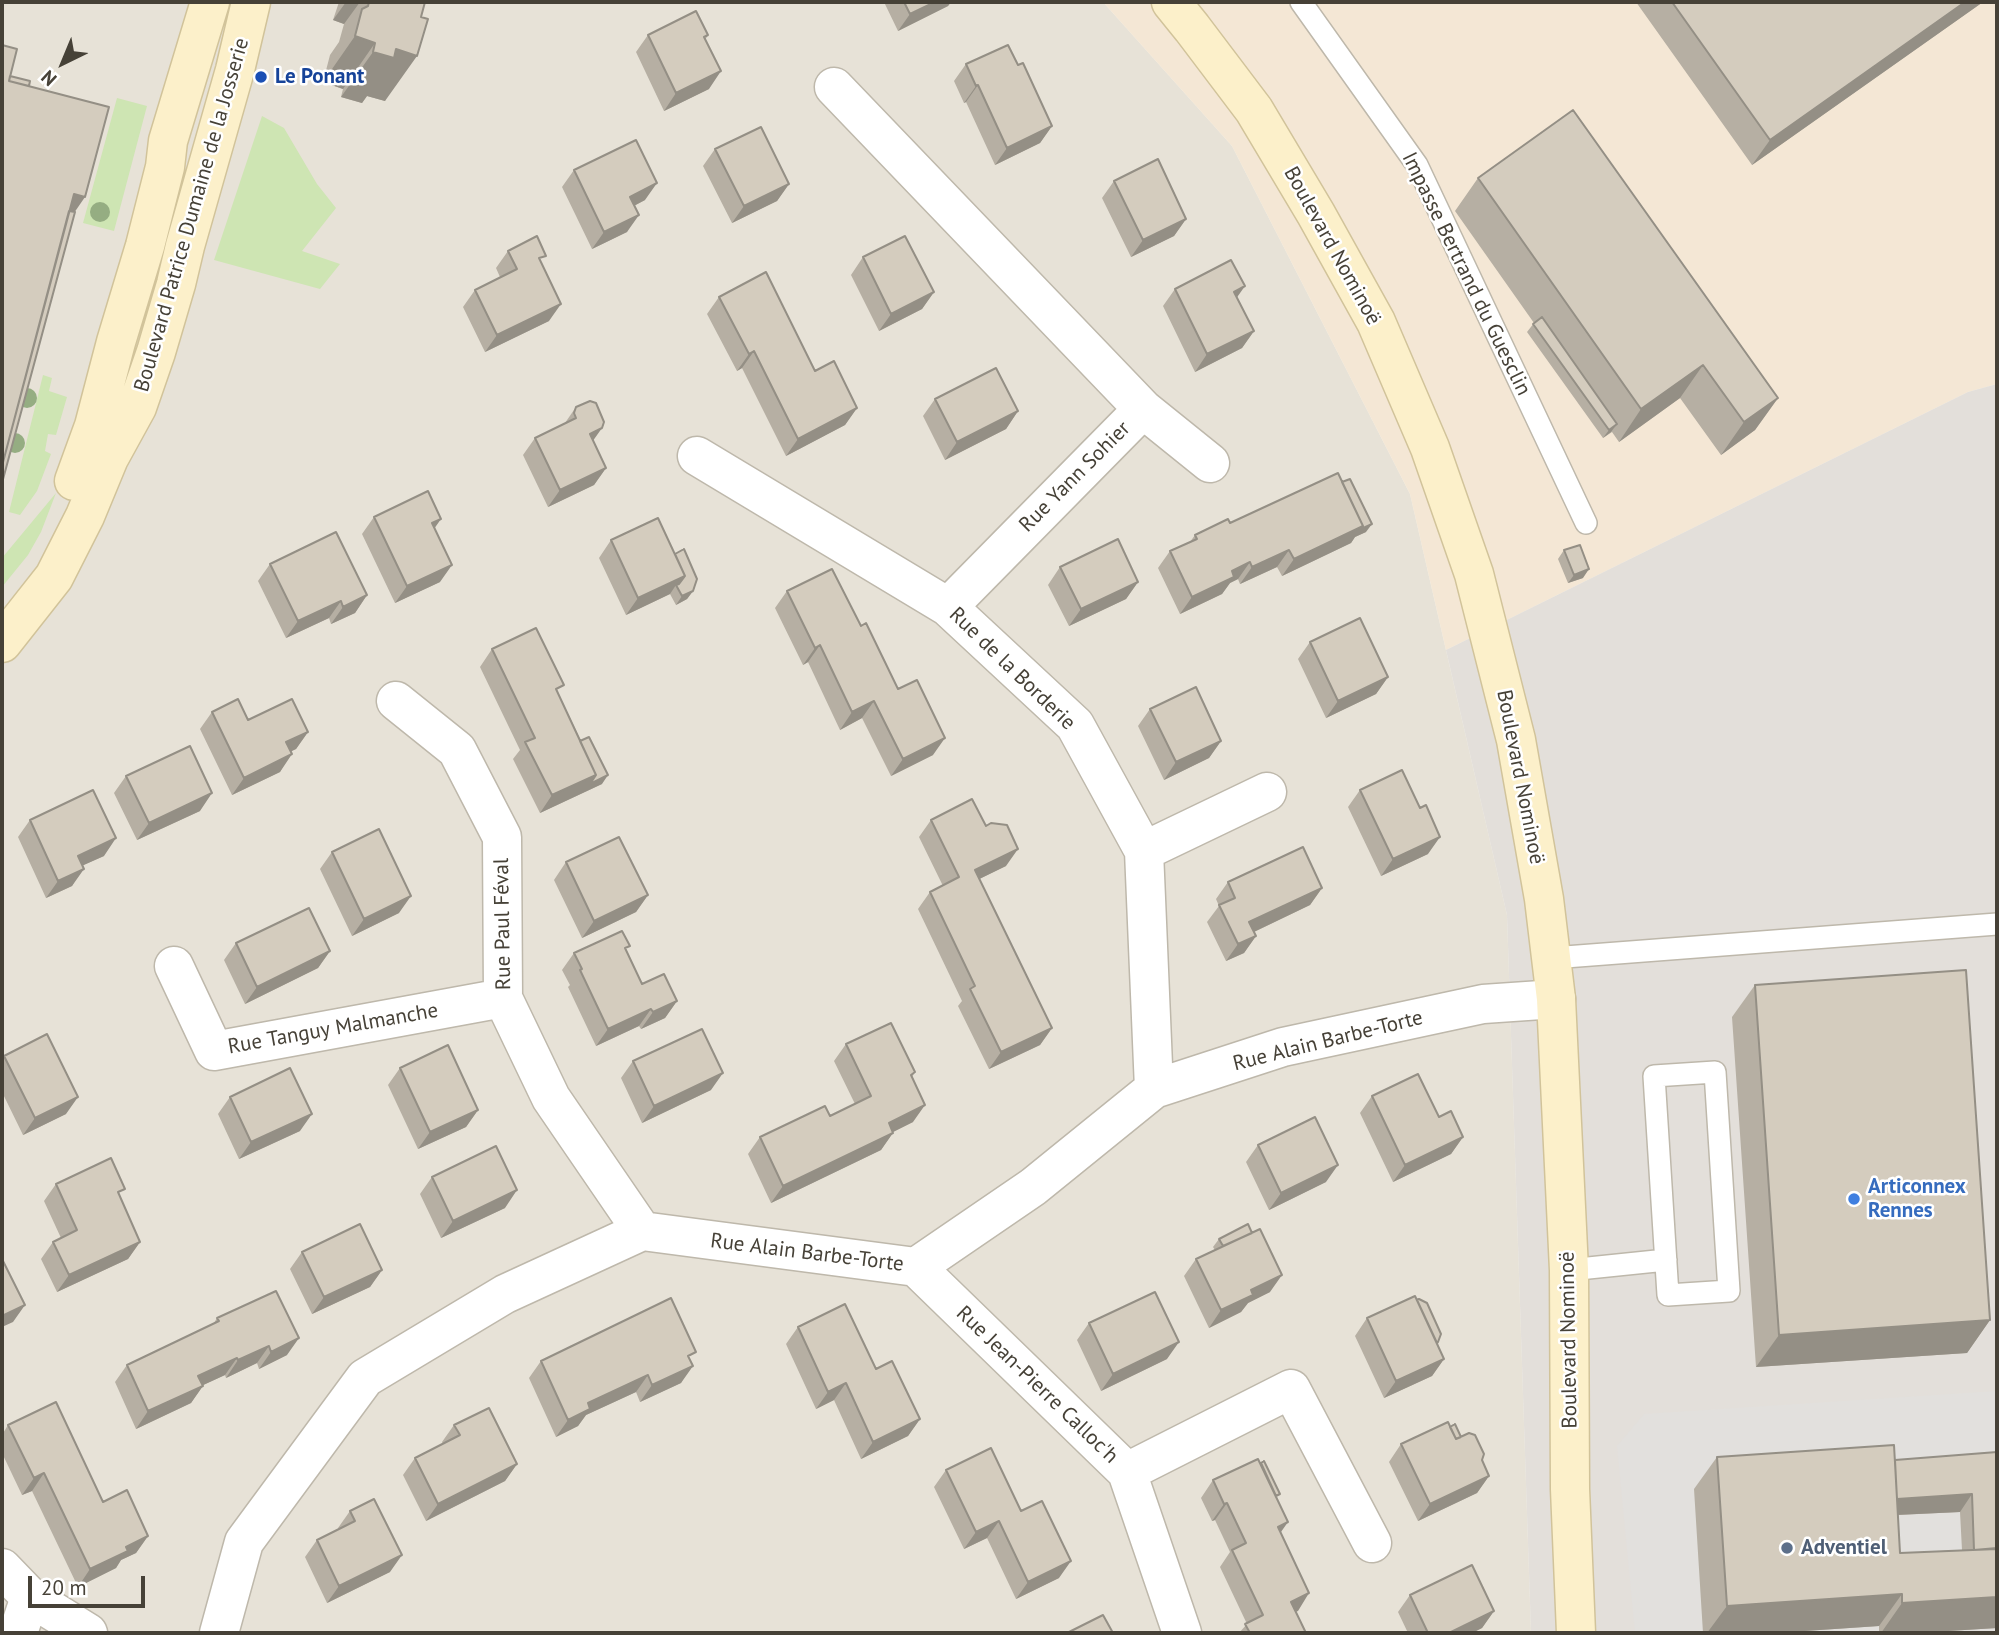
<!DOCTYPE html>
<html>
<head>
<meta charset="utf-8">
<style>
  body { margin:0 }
  #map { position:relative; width:1999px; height:1635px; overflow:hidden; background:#f3f0e9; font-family:"PT Sans",sans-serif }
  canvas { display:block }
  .frame { position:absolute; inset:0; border:4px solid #464137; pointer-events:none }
  .north { position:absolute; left:28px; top:28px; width:70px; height:70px; -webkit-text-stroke:5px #fff; paint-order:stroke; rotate:223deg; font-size:19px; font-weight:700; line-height:28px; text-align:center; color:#464137 }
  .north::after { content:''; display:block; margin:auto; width:24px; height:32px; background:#464137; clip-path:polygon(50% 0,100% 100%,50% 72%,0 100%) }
  .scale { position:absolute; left:28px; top:1576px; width:117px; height:32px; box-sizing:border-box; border:4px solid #464137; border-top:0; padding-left:9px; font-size:21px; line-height:24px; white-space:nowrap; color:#464137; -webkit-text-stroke:5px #fff; paint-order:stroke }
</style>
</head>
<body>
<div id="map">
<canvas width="1999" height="1635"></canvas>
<div class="frame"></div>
<div class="north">N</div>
<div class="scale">20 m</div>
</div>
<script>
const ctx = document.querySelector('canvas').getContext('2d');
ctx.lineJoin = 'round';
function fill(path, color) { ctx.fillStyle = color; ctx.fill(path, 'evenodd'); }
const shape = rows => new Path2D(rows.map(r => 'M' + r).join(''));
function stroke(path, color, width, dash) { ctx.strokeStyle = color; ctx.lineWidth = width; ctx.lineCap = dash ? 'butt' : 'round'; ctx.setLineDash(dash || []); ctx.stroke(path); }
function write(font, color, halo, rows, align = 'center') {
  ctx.font = font + ' "PT Sans",sans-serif'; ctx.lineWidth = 5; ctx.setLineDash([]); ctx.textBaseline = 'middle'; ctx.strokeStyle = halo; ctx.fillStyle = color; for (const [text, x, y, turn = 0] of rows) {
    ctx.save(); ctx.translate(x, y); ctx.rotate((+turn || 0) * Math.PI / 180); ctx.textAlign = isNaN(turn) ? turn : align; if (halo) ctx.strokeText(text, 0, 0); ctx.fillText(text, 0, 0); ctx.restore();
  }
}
fill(shape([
  [2,2,1103,2,1232,146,1410,494,1507,915,1531,1633,2,1633]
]), '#e7e2d7');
fill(shape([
  [1103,2,1997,2,1997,384,1968,392,1446,650,1410,494,1232,146]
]), '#f4e7d5');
fill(shape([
  [1997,384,1997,1633,1531,1633,1507,915,1446,650,1968,392]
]), '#e3dfda');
fill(shape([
  [117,98,147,106,114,231,83,223],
  [262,116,284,128,317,184,336,208,302,251,340,264,320,289,214,260],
  [43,375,52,378,49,391,67,397,56,435,48,434,45,451,51,454,37,491,20,515,9,512],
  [56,493,41,532,28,555,2,587,2,558]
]), '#cee5b3');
fill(shape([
  [1997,1391,1997,1633,1635,1633,1617,1446,1644,1414]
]), '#e2e0dd');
const lane = shape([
  [1301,2,1417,165,1586,523],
  [1552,958,1997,924],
  [1715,1072,1729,1291,1668,1295,1654,1076,1715,1072],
  [1569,1270,1666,1260]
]);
const street = shape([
  [834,87,1143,409],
  [697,456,948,607,1075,725,1144,851,1154,1089],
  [948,607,1143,409,1210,463],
  [396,701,457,750,502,837,503,998,551,1098,642,1231],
  [1144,851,1267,792],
  [174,966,214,1051,503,998],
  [916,1267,1127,1472,1182,1633],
  [1127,1472,1291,1389,1372,1543],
  [2,1568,30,1597,88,1633],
  [18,1633,30,1597],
  [219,1633,244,1542,365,1378,505,1294,642,1231,916,1267,1033,1187,1154,1089,1283,1047,1483,1004,1556,999]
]);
const secondary = shape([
  [1171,2,1192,28,1254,110,1316,214,1376,322,1430,448,1474,574,1516,740,1544,899,1556,999,1569,1270,1570,1489,1576,1633],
  [74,481,94,426,116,342,145,246,165,167,168,141,210,2],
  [2,643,54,577,85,516,109,458,137,407,156,352,176,284,185,246,235,70,251,2]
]);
stroke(lane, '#beb8ab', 24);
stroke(street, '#beb8ab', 41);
stroke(secondary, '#d1c39a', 41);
stroke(lane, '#fff', 21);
stroke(street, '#fff', 38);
stroke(secondary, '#fcf0ca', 38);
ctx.fillStyle = '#95ad82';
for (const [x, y] of [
  [100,212],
  [27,398],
  [15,443]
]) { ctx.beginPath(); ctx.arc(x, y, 10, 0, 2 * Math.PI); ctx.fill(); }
fill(shape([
  [339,2,425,2,385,101,367,96,362,103,341,97,343,89,323,82,330,55,339,42,344,24,333,20],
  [884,2,951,2,948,6,898,31],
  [1636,2,1983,2,1752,165],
  [648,35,708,35,705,40,709,89,664,111,636,52],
  [966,64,1018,65,1052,126,1040,143,995,165,966,102,964,103,954,81],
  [715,149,789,184,777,201,732,223,703,166],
  [574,170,645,200,634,206,627,232,592,249,562,187],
  [1478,178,1778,398,1755,430,1721,455,1680,398,1619,442,1612,432,1603,438,1527,332,1534,323,1455,211],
  [1114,181,1186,219,1174,236,1131,257,1102,198],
  [508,251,541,263,549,321,485,352,463,307,475,290,500,277,496,268],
  [863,257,934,292,922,309,879,331,851,275],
  [1175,289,1237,298,1254,331,1242,348,1195,372,1163,306],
  [719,297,815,371,857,408,845,425,786,456,742,368,737,371,707,314],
  [935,399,1018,411,1006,429,945,460,923,416],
  [576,407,606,468,594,485,548,507,523,455,535,438,565,423],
  [374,517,440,582,395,603,362,534],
  [1230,523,1366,532,1355,537,1351,543,1282,576,1277,567,1240,584,1238,579,1230,583,1222,594,1180,614,1158,568,1170,551,1190,542,1195,535],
  [611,540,693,591,687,599,676,605,670,594,626,615,599,558],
  [1564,550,1583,578,1568,583,1558,559],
  [270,564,367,595,355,613,331,624,329,618,286,638,258,581],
  [1060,567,1138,582,1126,599,1069,626,1048,585],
  [787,591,861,626,898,689,933,755,891,776,862,718,840,730,808,662,803,665,775,608],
  [1310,642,1388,677,1376,694,1326,718,1298,659],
  [492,649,558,693,602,784,540,813,513,759,520,750,480,667],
  [1150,709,1221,741,1209,758,1164,780,1138,726],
  [212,712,248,720,308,732,296,749,290,752,280,772,232,795,200,729],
  [126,776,200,811,137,840,114,793],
  [1360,790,1420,808,1428,854,1381,876,1348,807],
  [30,820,104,856,83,865,72,886,46,898,18,837],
  [931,820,1006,866,979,879,1052,1028,1040,1045,989,1069,958,1006,962,1001,918,909,930,892,943,886,919,837],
  [332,852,399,913,352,936,320,869],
  [566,862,648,895,636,912,582,938,554,880],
  [1228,882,1322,888,1310,905,1254,932,1256,936,1244,953,1226,961,1207,922,1219,906,1216,899],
  [236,943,330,951,318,968,245,1004,224,960],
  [627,951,642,984,677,1001,665,1018,641,1029,639,1026,596,1046,568,987,570,985,562,970,574,953],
  [1755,985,1990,1320,1967,1353,1756,1367,1732,1017],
  [846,1044,915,1072,912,1077,913,1122,893,1132,881,1150,771,1203,748,1154,760,1137,830,1116,855,1104,834,1061],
  [4,1056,66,1114,23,1135,2,1092,2,1059],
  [633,1061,711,1090,642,1123,621,1078],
  [400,1068,478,1110,466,1127,418,1149,388,1085],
  [1372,1096,1439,1117,1463,1137,1451,1154,1393,1182,1360,1113],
  [230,1097,300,1131,239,1159,218,1114],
  [1258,1145,1326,1182,1269,1210,1246,1162],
  [432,1177,505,1208,441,1238,420,1194],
  [56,1184,119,1196,140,1242,128,1259,57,1292,41,1259,53,1242,61,1238,44,1201],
  [1219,1239,1270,1292,1248,1303,1241,1312,1209,1328,1184,1276,1196,1259,1215,1250,1213,1247],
  [302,1252,382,1270,370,1287,312,1314,290,1269],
  [217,1318,287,1355,259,1369,257,1363,226,1378,225,1375,203,1385,191,1403,136,1429,115,1382,127,1365,214,1323],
  [1367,1318,1438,1342,1437,1344,1444,1359,1432,1376,1384,1398,1355,1336],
  [1089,1323,1167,1359,1101,1391,1077,1340],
  [798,1327,876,1369,920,1419,908,1436,861,1459,834,1400,816,1409,786,1344],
  [691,1360,681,1383,640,1402,636,1392,586,1415,578,1426,556,1437,529,1378,541,1361],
  [8,1425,103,1502,148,1536,136,1553,121,1560,116,1568,78,1587,32,1491,22,1495,2,1453,2,1435],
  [454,1425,517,1464,505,1481,426,1521,403,1475,415,1458,443,1444,442,1442],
  [1450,1427,1461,1437,1482,1460,1489,1476,1477,1493,1418,1521,1389,1462,1401,1444],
  [1997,1452,1997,1628,1916,1633,1879,1633,1879,1626,1775,1633,1703,1633,1694,1489,1717,1457,1895,1460],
  [1960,1512,1962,1550,1900,1553,1898,1515],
  [946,1470,1021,1511,1059,1578,1016,1599,987,1538,964,1549,934,1487],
  [1213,1480,1277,1498,1281,1533,1298,1611,1296,1611,1306,1633,1239,1633,1247,1624,1220,1567,1230,1552,1215,1520,1212,1521,1201,1498],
  [350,1511,390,1572,327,1603,305,1557,317,1540,339,1529,338,1528],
  [1410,1595,1494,1611,1482,1628,1472,1633,1408,1633,1398,1612]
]), '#b6afa3');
fill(shape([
  [346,2,360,2,344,24,333,20],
  [935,2,951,2,948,6,898,31,910,14],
  [1965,2,1983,2,1752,165,1770,140],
  [355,36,375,43,343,89,323,82],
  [396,49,417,56,385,101,367,96,362,103,341,97,373,52],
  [721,71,709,89,664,111,676,93],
  [978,85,966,102,964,103,976,86],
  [1052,126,1040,143,995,165,1007,148],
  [657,183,645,200,618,214,630,197],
  [789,184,777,201,732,223,744,206],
  [74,194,85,197,63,229],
  [639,215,627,232,592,249,604,232],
  [1186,219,1174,236,1131,257,1143,240],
  [1245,286,1233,303,1234,292],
  [934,292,922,309,879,331,891,314],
  [561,304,549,321,485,352,497,335],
  [1254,331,1242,348,1195,372,1207,354],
  [754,351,742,368,737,371,749,354],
  [1703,365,1680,398,1619,442,1641,409],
  [1778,398,1755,430,1721,455,1744,422],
  [857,408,845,425,786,456,798,439],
  [1018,411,1006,429,945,460,957,442],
  [1617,424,1611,432,1603,438,1609,430],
  [602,428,590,445,590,434],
  [606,468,594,485,548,507,560,490],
  [441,519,429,536,432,523],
  [1372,524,1366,532,1355,537,1351,543,1282,576,1294,559,1363,526],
  [1289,550,1277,567,1240,584,1252,567],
  [1250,562,1238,579,1230,583,1222,594,1180,614,1192,597,1232,571],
  [452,565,440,582,395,603,407,586],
  [1589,569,1583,578,1568,583,1574,575],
  [685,576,677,587,676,585,670,594,626,615,638,598],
  [1138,582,1126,599,1069,626,1081,609],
  [693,591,687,599,676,605,682,596],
  [367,595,355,613,331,624,343,607],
  [341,601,329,618,286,638,298,621],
  [820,645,808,662,803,665,815,648],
  [1388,677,1376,694,1326,718,1338,701],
  [874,701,862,718,840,730,852,712],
  [308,732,296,749,274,759,286,742],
  [945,738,933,755,891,776,903,759],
  [1221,741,1209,758,1164,780,1176,762],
  [292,754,280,772,232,795,244,778],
  [596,775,608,775,602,784,540,813,552,795],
  [212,793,200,811,137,840,149,823],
  [1440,837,1428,854,1381,876,1393,859],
  [116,838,104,856,66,873,78,856],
  [1018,849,1006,866,963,887,975,870],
  [84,869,72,886,46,898,58,881],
  [1322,888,1310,905,1237,940,1249,922],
  [648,895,636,912,582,938,594,921],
  [411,896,399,913,352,936,364,919],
  [1256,936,1244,953,1226,961,1238,944],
  [330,951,318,968,245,1004,257,987],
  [677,1001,665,1018,641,1029,653,1012],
  [651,1009,639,1026,596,1046,608,1029],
  [1052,1028,1040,1045,989,1069,1001,1052],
  [723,1073,711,1090,642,1123,654,1106],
  [78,1097,66,1114,23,1135,35,1118],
  [925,1105,913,1122,877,1140,889,1123],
  [478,1110,466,1127,418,1149,430,1132],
  [312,1114,300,1131,239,1159,251,1142],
  [893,1133,881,1150,771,1203,783,1186],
  [1463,1137,1451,1154,1393,1182,1405,1165],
  [1338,1165,1326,1182,1269,1210,1281,1193],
  [517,1190,505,1208,441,1238,453,1221],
  [140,1242,128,1259,57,1292,69,1275],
  [382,1270,370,1287,312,1314,324,1297],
  [1282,1275,1270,1292,1248,1303,1241,1312,1209,1328,1221,1310,1251,1290],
  [25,1305,13,1322,2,1327,2,1316],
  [1990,1320,1967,1353,1756,1367,1779,1335],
  [299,1338,287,1355,259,1369,271,1352],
  [1179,1342,1167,1359,1101,1391,1113,1374],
  [269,1346,257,1363,226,1378,238,1360],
  [237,1358,225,1375,186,1393,198,1376],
  [1444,1359,1432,1376,1384,1398,1396,1381],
  [693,1366,681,1383,640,1402,652,1385],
  [648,1375,636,1392,586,1415,578,1426,556,1437,568,1420,588,1403],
  [846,1383,834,1400,816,1409,828,1392],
  [203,1386,191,1403,136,1429,148,1411],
  [920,1419,908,1436,861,1459,873,1442],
  [517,1464,505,1481,426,1521,438,1504],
  [44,1473,32,1491,22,1495,34,1478],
  [1489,1476,1477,1493,1418,1521,1430,1504],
  [1972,1494,1960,1512,1873,1516,1885,1499],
  [1227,1503,1215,1520,1212,1521,1224,1504],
  [999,1521,987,1538,964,1549,976,1532],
  [1288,1522,1276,1539,1278,1527],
  [148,1536,136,1553,121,1560,116,1568,78,1587,90,1569,126,1547],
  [402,1555,390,1572,327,1603,339,1586],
  [1071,1561,1059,1578,1016,1599,1028,1582],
  [1309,1593,1298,1611,1279,1619,1291,1602],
  [1902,1594,1879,1626,1775,1633,1707,1633,1727,1606],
  [1997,1597,1997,1628,1916,1633,1881,1633,1902,1603],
  [1494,1611,1482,1628,1472,1633,1449,1633]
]), '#948f85');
const building = shape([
  [369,2,425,2,421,17,428,19,417,56,396,49,394,58,373,52,375,43,355,36,362,9,368,6,369,2],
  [904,2,935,2,910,14,904,2],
  [1672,2,1965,2,1770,140,1672,2],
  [696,11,708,35,704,37,721,71,676,93,648,35,696,11],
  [2,45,17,49,9,81,109,107,85,197,74,194,2,466,2,45],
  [1008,45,1018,65,1023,63,1052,126,1007,148,978,85,976,86,966,64,1008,45],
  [10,76,30,81,29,86,9,81,10,76],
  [1573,110,1778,398,1744,422,1703,365,1641,409,1478,178,1573,110],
  [761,127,789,184,744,206,715,149,761,127],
  [636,140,657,183,630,197,639,215,604,232,574,170,636,140],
  [1158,159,1186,219,1143,240,1114,181,1158,159],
  [69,211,75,212,2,483,2,466,69,211],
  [537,236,546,256,539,258,561,304,497,335,475,290,517,269,508,251,537,236],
  [905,236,934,292,891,314,863,257,905,236],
  [1231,260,1245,286,1234,292,1254,331,1207,354,1175,289,1231,260],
  [766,272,815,371,834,361,857,408,798,439,754,351,749,354,719,297,766,272],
  [1542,317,1617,424,1609,430,1533,324,1542,317],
  [996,368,1018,411,957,442,935,399,996,368],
  [590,401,596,403,604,422,602,428,590,434,606,468,560,490,535,438,576,418,574,413,576,407,590,401],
  [1338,473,1363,526,1294,559,1289,550,1252,567,1250,562,1232,571,1234,577,1192,597,1170,551,1197,539,1195,535,1228,519,1230,523,1338,473],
  [1350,479,1372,524,1361,529,1363,526,1342,482,1350,479],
  [428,491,441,519,432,523,452,565,407,586,374,517,428,491],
  [658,518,685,576,638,598,611,540,658,518],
  [336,532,367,595,343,607,341,601,298,621,270,564,336,532],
  [1118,539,1138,582,1081,609,1060,567,1118,539],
  [1580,545,1589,569,1574,575,1564,550,1580,545],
  [684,549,697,579,693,591,682,596,676,585,679,584,685,576,675,554,684,549],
  [832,569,861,626,866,623,898,689,917,680,945,738,903,759,874,701,852,712,820,645,815,648,787,591,832,569],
  [1360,618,1388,677,1338,701,1310,642,1360,618],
  [536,628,564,685,556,689,596,775,552,795,525,742,535,738,492,649,536,628],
  [1196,687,1221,741,1176,762,1150,709,1196,687],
  [238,699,248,720,292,699,308,732,286,742,292,754,244,778,212,712,238,699],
  [589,737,608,775,590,784,596,775,580,741,589,737],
  [190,746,212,793,149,823,126,776,190,746],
  [1402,770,1420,808,1426,805,1440,837,1393,859,1360,790,1402,770],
  [93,790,116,838,78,856,84,869,58,881,30,820,93,790],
  [972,799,986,826,991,823,1007,825,1018,849,975,870,1052,1028,1001,1052,970,989,975,986,930,892,959,877,931,820,972,799],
  [379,829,411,896,364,919,332,852,379,829],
  [619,837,648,895,594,921,566,862,619,837],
  [1303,847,1322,888,1249,922,1256,936,1238,944,1219,905,1235,898,1228,882,1303,847],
  [309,908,330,951,257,987,236,943,309,908],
  [622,931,630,946,625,948,642,984,664,974,677,1001,653,1012,651,1009,608,1029,580,970,582,969,574,953,622,931],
  [1966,970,1990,1320,1779,1335,1755,985,1966,970],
  [891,1023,915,1072,911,1075,925,1105,889,1123,893,1133,783,1186,760,1137,825,1106,830,1116,871,1096,846,1044,891,1023],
  [702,1029,723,1073,654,1106,633,1061,702,1029],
  [47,1034,78,1097,35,1118,4,1056,47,1034],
  [448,1045,478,1110,430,1132,400,1068,448,1045],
  [290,1068,312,1114,251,1142,230,1097,290,1068],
  [1418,1074,1439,1117,1451,1111,1463,1137,1405,1165,1372,1096,1418,1074],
  [1315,1117,1338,1165,1281,1193,1258,1145,1315,1117],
  [496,1146,517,1190,453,1221,432,1177,496,1146],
  [111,1158,125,1189,118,1192,140,1242,69,1275,53,1242,77,1230,56,1184,111,1158],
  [360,1224,382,1270,324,1297,302,1252,360,1224],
  [1248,1224,1252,1233,1223,1246,1219,1239,1248,1224],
  [1260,1229,1282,1275,1251,1290,1253,1295,1221,1310,1196,1259,1260,1229],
  [2,1259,25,1305,2,1316,2,1259],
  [276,1291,299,1338,271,1352,269,1346,238,1360,237,1358,198,1376,203,1386,148,1411,127,1365,219,1321,217,1318,276,1291],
  [1155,1292,1179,1342,1113,1374,1089,1323,1155,1292],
  [1415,1296,1444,1359,1396,1381,1367,1318,1415,1296],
  [671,1298,696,1352,688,1356,693,1366,652,1385,648,1375,588,1403,590,1409,568,1420,541,1361,671,1298],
  [1419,1299,1427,1303,1441,1334,1438,1342,1437,1343,1417,1300,1419,1299],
  [845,1304,876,1369,892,1361,920,1419,873,1442,846,1383,828,1392,798,1327,845,1304],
  [56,1402,103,1502,127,1490,148,1536,126,1547,128,1551,90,1569,44,1473,34,1478,8,1425,56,1402],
  [489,1408,517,1464,438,1504,415,1458,460,1435,454,1425,489,1408],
  [1448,1422,1456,1439,1469,1433,1475,1435,1484,1454,1482,1460,1489,1476,1430,1504,1401,1444,1448,1422],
  [1455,1424,1461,1437,1456,1439,1450,1427,1455,1424],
  [1894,1445,1900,1553,1997,1549,1997,1597,1902,1603,1902,1594,1727,1606,1717,1457,1894,1445],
  [991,1448,1021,1511,1042,1501,1071,1561,1028,1582,999,1521,976,1532,946,1470,991,1448],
  [1997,1452,1997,1548,1974,1550,1972,1494,1897,1499,1895,1460,1997,1452],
  [1258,1459,1288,1522,1278,1527,1309,1593,1291,1602,1306,1633,1250,1633,1245,1624,1263,1615,1232,1550,1246,1543,1227,1503,1224,1504,1213,1480,1258,1459],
  [1264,1461,1280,1494,1276,1496,1261,1463,1264,1461],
  [374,1499,402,1555,339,1586,317,1540,355,1521,350,1511,374,1499],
  [1472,1565,1494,1611,1449,1633,1428,1633,1410,1595,1472,1565],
  [1103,1615,1113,1633,1067,1633,1103,1615]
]);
fill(building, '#d4ccbe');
stroke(building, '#948f85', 2);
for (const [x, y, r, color] of [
  [261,77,7,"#1a4fb4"],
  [1854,1199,7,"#3f7fe0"],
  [1787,1548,7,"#5c6f8a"]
]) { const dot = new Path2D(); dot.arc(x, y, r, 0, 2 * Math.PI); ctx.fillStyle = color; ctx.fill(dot); stroke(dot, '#fff', 2.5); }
write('bold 21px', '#164399', '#fff', [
  ["Le Ponant",275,77]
], 'left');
write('21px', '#464137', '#fff', [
  ["Boulevard Patrice Dumaine de la Josserie",192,215,-74],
  ["Boulevard Nominoë",1332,246,61],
  ["Impasse Bertrand du Guesclin",1466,274,64],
  ["Rue Yann Sohier",1075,477,-45],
  ["Rue de la Borderie",1012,669,44],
  ["Boulevard Nominoë",1520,777,79],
  ["Rue Paul Féval",503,924,-91],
  ["Rue Tanguy Malmanche",333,1029,-10],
  ["Rue Alain Barbe-Torte",1328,1041,-14],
  ["Rue Alain Barbe-Torte",807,1253,7],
  ["Boulevard Nominoë",1569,1340,-91],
  ["Rue Jean-Pierre Calloc'h",1037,1385,44]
]);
write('bold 21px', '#366cbe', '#fff', [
  ["Articonnex",1868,1187],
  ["Rennes",1868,1211]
], 'left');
write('bold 21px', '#4e5e75', '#fff', [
  ["Adventiel",1801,1548]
], 'left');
</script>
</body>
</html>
